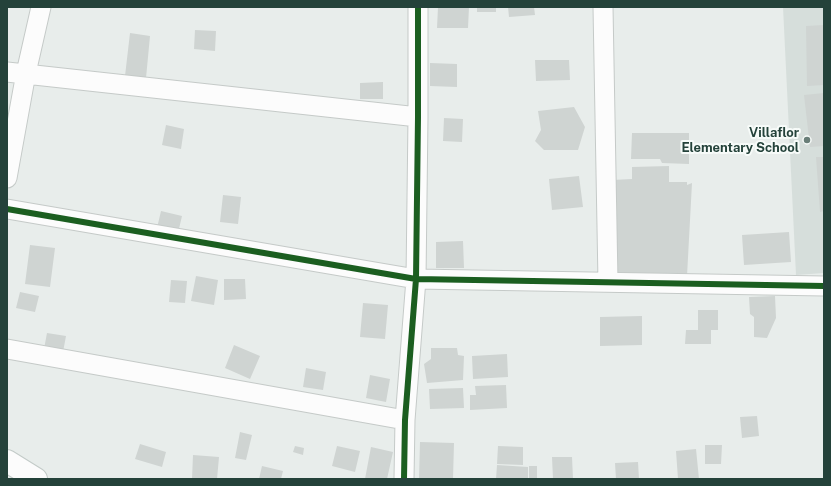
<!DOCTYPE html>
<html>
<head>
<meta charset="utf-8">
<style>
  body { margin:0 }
  #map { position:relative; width:831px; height:486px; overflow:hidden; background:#e8edeb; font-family:"Public Sans",sans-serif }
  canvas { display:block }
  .frame { position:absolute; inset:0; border:8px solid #24423a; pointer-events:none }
</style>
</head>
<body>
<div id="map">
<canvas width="831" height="486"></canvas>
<div class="frame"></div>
</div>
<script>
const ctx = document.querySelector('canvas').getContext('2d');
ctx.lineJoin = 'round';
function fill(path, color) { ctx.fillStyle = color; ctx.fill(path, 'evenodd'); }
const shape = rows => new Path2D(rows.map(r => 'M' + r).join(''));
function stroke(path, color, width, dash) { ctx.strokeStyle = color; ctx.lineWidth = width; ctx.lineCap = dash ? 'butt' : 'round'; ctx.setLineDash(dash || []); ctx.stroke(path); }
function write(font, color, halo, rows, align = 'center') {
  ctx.font = font + ' "Public Sans",sans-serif'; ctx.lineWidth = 4; ctx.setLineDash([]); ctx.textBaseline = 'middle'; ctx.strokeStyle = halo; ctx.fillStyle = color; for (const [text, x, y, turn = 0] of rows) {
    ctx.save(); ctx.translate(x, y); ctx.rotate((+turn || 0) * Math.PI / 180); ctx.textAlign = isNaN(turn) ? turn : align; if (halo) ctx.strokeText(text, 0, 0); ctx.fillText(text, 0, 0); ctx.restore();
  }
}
fill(shape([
  [783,7,824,7,824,273,796,275]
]), '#d6dedb');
fill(shape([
  [438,7,469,7,468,28,437,28],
  [477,7,496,7,496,12,477,12],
  [508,7,534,7,535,15,509,17],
  [824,25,824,85,807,86,806,26],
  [195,30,216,31,215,51,194,49],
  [130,33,150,36,146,78,125,76],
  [535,60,569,60,570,80,536,81],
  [430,63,457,64,457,87,430,86],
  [383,82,383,99,360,99,360,83],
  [824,93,824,146,810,147,804,95],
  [574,107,585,127,578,150,544,150,535,141,541,130,538,111],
  [444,118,463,119,462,142,443,141],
  [166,125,184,129,181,149,162,145],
  [632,133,689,133,689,164,662,163,660,159,631,159],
  [816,157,824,157,824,211,820,212],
  [669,166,669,182,687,182,687,185,692,183,687,276,614,275,612,180,632,179,632,167],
  [579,176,583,207,552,210,549,179],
  [223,195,241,197,238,224,220,222],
  [161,211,182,216,178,233,157,228],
  [789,232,791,262,744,265,742,235],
  [463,241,464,268,436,268,436,242],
  [30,245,55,248,50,287,25,284],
  [196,276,218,280,214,305,191,301],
  [224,279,245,279,246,299,224,300],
  [171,280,187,281,185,303,169,302],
  [20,292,39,296,35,312,16,308],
  [775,296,776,318,767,338,754,337,754,317,750,314,749,297],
  [363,303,388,305,385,339,360,337],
  [698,310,718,310,718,330,711,330,711,344,685,344,686,330,698,330],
  [642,316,642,345,600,346,600,317],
  [47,333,66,336,63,352,44,349],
  [234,345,260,356,250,379,225,368],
  [431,348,457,348,458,355,464,356,463,380,427,383,424,364,431,359],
  [507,354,508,377,473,379,472,356],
  [306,368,326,372,323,390,303,387],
  [370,375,390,379,386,402,366,398],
  [506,385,507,408,470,410,470,395,476,395,475,386],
  [463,388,464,408,430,409,429,389],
  [757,416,759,436,742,438,740,417],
  [240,432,252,435,246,460,235,458],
  [420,442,454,443,453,479,419,479],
  [140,444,166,452,162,467,135,459],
  [705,445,722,445,721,464,705,464],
  [295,446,304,448,303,455,293,452],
  [337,446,360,451,355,472,332,466],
  [498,446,523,447,523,465,497,464],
  [371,447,393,452,387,479,365,479],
  [696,449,699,479,678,479,676,451],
  [193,455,219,457,217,479,192,479],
  [552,457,572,457,573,479,553,479],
  [638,462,639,479,616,479,615,463],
  [497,465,528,467,528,479,496,479],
  [262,466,283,471,281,479,259,479],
  [529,466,537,466,537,479,529,479]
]), '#cfd4d2');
const minor = shape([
  [603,7,608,282],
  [7,72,418,117],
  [7,178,26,73,41,7],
  [7,209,416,279,824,286],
  [7,349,405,420],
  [404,479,405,420,416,279,418,117,418,7]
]);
const secondary = shape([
  [7,461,36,479]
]);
stroke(minor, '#c5cac8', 21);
stroke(secondary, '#c3cbc8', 24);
stroke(minor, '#fcfcfc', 19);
stroke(secondary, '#fcfcfc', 22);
stroke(shape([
  [7,209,416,279,824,286],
  [404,479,405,420,416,279,418,117,418,7]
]), '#1b5e20', 6);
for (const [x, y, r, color] of [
  [807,140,4,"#697e78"]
]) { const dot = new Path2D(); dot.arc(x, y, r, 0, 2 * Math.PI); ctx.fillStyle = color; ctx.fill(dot); stroke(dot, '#f7fbf9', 1.5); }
write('bold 13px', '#24423a', '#f7fbf9', [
  ["Villaflor",799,133],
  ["Elementary School",799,148]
], 'right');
</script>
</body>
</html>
